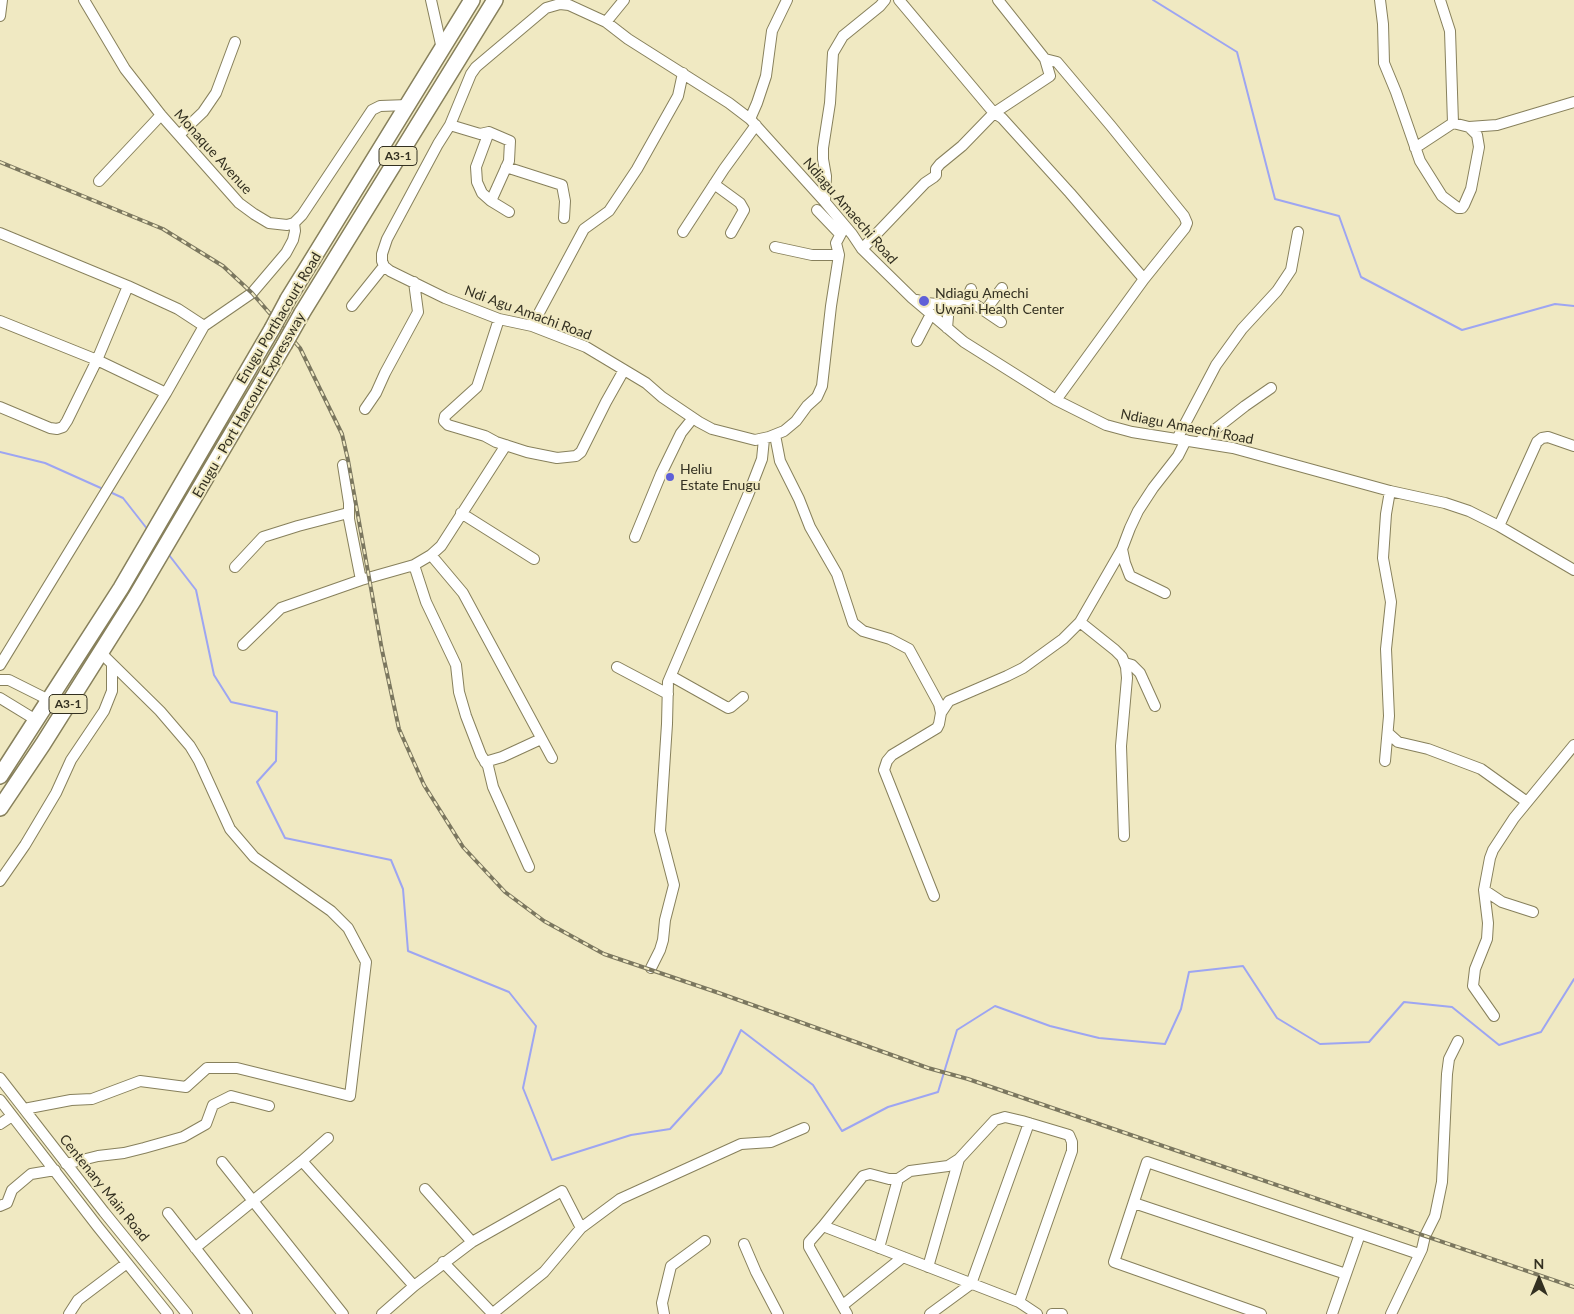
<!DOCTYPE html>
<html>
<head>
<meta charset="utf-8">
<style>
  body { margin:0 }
  #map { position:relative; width:1574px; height:1314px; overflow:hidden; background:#f0e9c2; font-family:Lato,sans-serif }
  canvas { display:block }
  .north { position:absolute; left:1514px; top:1254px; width:50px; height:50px; -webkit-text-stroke:4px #f0e9c2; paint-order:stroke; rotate:0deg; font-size:14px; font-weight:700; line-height:20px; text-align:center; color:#333021 }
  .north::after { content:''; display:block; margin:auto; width:18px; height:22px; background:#333021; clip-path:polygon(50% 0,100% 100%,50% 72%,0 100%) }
</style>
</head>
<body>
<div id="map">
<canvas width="1574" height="1314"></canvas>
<div class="north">N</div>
</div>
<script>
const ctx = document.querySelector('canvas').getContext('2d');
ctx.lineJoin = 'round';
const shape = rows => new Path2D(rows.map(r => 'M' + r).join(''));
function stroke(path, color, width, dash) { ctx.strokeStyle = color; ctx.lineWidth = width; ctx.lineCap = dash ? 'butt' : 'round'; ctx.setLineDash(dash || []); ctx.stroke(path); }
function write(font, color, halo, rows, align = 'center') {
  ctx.font = font + ' Lato,sans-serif'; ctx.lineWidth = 4; ctx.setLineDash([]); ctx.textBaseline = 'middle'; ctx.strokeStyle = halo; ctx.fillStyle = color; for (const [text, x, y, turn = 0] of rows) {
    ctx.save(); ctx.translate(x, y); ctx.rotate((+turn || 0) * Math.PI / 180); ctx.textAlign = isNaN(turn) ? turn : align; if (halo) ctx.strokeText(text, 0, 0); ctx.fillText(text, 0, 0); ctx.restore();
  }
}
stroke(shape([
  [1153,0,1237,52,1275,199,1339,216,1361,277,1462,330,1555,304,1574,306],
  [0,452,45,463,103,489],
  [110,492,123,498,148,530],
  [169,555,196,590,214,675,231,702,277,712,276,761,257,782,285,838,391,860,403,889,408,951,509,992,536,1026,523,1088,552,1160,631,1135,670,1129,721,1073,741,1030,813,1085,842,1131,888,1107,938,1092,957,1030,995,1006,1050,1026,1099,1038,1165,1044,1181,1009,1189,972,1243,966,1277,1018,1320,1044,1369,1042,1404,1002,1452,1007,1499,1045,1541,1032,1574,979]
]), '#9da5f2', 2);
const minor = shape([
  [84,0,125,69,161,115,239,203,254,214,269,223,287,225,294,223,302,215,372,110,380,106,408,105],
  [431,0,442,49],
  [899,0,994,113,1002,118,1070,193,1144,279],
  [998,0,1045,59,1057,62,1111,126,1184,216,1187,223,1185,228,1144,279,1056,400],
  [1380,0,1383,24,1384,63,1396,92,1420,161,1442,196,1458,208,1462,208,1464,205,1471,189,1479,147,1477,135,1469,127],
  [1440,0,1450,31,1453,123],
  [0,16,2,0],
  [606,22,624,0],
  [750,119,757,103,766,76,772,31,787,0],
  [1453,123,1469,127,1497,125,1574,102],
  [450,125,480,134,489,132,476,167,477,182,482,193,491,201,509,212],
  [489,132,510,141,509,161,491,201],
  [179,135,203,112,216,93,235,42],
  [1415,148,1453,123],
  [506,167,562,185,565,201,564,218],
  [99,181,161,115],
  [714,184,740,203,744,210,731,233],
  [825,202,826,176,823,159,823,148,830,103,833,53,843,36,880,6,885,0],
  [817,210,840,234],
  [845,226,836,243,839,255,831,306,822,386,817,397,807,406,796,421,784,431,769,437,755,440,712,429,699,422,662,397,646,383,586,347,532,326,499,319,445,298,390,271,384,266,382,261,382,254,387,239,438,144,450,125,471,74,476,67,546,8,560,4,569,5,606,22,628,39,729,103,750,119,825,202,852,234,862,249,912,298,964,342,1056,400,1106,425,1132,432,1233,448,1390,491,1445,503,1469,511,1499,526,1574,570],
  [683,232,724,169,756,125],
  [0,233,128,286,178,309,204,326,252,293,286,253,293,240,295,231,294,223],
  [775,247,812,255,839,255],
  [862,249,925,183,934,177,936,175,936,169,940,164,962,146,994,113,1050,76,1045,59],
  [967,299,971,289],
  [917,300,926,303,949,305,962,299,967,299,1001,322],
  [352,306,384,266],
  [985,311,1002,288],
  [499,319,477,387,445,416,444,421,448,425,485,436,496,442,527,452,557,458,576,456,581,452,606,402,624,370],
  [0,321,97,360,166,393],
  [532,326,584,229,609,211,637,169,678,96,683,73],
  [947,328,949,305],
  [917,341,931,314],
  [0,407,50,428,57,429,63,427,67,421,97,360,128,286],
  [365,409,376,393,385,373,418,312,414,282],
  [775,435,780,461,799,499,810,527,837,574,853,623,863,631,890,639,909,649,939,704,941,713,939,724,937,728,892,755,887,761,884,770,934,896],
  [1177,439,1216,365,1242,329,1277,291,1291,270,1298,232],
  [1199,442,1245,406,1271,388],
  [506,445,441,546,431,555,414,565,426,602,456,665,459,692,466,716,481,755,488,766,493,787,529,867],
  [343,465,349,503,349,519,361,580],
  [461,513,534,559],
  [1499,526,1537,442,1542,438,1548,437,1574,446],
  [635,537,661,474,681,433,693,418],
  [1122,549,1125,563,1130,576,1165,593],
  [431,555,463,593,552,758],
  [235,567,263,537,298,526,348,513],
  [1080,622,1115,650,1122,657,1126,667,1127,678,1121,746,1124,836],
  [243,645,281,608,361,580,414,565],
  [1125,663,1132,665,1140,673,1155,706],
  [0,665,166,393,204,326],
  [617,667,668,694],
  [671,676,728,708,731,707,743,697],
  [0,680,9,680,49,700],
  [0,698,36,720],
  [941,713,949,701,1007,676,1023,668,1063,639,1080,622,1122,549,1130,528,1138,511,1153,488,1178,456,1186,440],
  [1388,733,1398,742,1428,749,1481,769,1527,802],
  [1385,761,1389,716,1386,649,1391,602,1383,558,1386,514,1390,491],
  [485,762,502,757,541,739],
  [0,881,25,845,56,793,71,760,104,711,112,691,112,664],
  [1484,890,1502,902,1533,912],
  [651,968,660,950,663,940,665,920,674,885,660,831,667,724,668,682,748,495,762,459,764,439],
  [1494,1016,1473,986,1475,969,1487,939,1488,923,1484,890,1490,858,1493,850,1514,818,1574,745],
  [0,1078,104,1212,187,1314],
  [0,1100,98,1227,168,1314],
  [24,1109,71,1100,92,1099,140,1081,186,1087,207,1068,237,1068,350,1096,366,962,348,928,331,911,254,857,230,829,199,761,190,746,160,711,100,652],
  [0,1124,12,1116],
  [302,1161,414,1286],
  [222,1162,343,1314],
  [66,1164,98,1156,124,1153,144,1148,183,1137,206,1124,213,1105,231,1096,269,1106],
  [425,1189,472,1242],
  [1134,1203,1346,1274],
  [0,1206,7,1203,12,1190,31,1174,55,1170],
  [168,1213,247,1314],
  [823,1226,809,1242,809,1247,847,1314],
  [744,1244,756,1272,778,1314],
  [195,1248,302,1161,328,1138],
  [879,1248,898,1179],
  [443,1262,492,1313],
  [928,1267,959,1159],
  [1019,1302,1072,1151,1072,1142,1069,1135,1022,1121,1005,1117,995,1120,959,1159,948,1166,910,1171,898,1179,889,1179,870,1174,863,1176,823,1226,1019,1302,1037,1314],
  [843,1305,903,1257],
  [69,1314,78,1300,127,1263],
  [382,1314,414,1286,472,1242,562,1191,581,1228],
  [492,1314,544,1272,581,1228,620,1199,741,1144,771,1142,804,1128],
  [664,1314,662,1303,671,1266,705,1241],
  [930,1314,971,1284,1029,1123],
  [1052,1314,1062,1314],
  [1261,1314,1114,1262,1147,1162,1419,1254],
  [1332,1314,1360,1234],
  [1391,1314,1422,1249,1425,1236,1435,1216,1442,1182,1447,1074,1449,1059,1458,1041]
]);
const highway = shape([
  [288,299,472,0],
  [302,313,495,0],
  [0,776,121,588,272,329],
  [0,808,43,744,135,598,284,345]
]);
stroke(minor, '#87805c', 12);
stroke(highway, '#87805c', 18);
stroke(minor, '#fff', 10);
stroke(highway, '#fff', 15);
const rail = shape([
  [0,162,163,229,223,266,252,293,300,348,342,434,348,460,382,650,399,729,424,785,463,847,505,892,544,921,604,954,719,993,928,1068,968,1079,1574,1287]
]);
stroke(rail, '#7b775f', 4);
stroke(rail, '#f0e9c2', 2, [5.5]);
const highwayBridge = shape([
  [272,329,288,299],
  [284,345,302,313]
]);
stroke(highwayBridge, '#87805c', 18, []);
stroke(highwayBridge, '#fff', 15);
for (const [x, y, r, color] of [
  [924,301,6,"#5f60d8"],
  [670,477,5,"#5f60d8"]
]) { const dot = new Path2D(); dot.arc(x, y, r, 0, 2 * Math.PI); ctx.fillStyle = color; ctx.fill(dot); stroke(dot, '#f0e9c2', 2); }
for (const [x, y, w] of [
  [398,156,38],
  [68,704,38]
]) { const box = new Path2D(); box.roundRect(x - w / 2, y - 9.5, w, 19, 4); ctx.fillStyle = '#f0e9c2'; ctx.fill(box); stroke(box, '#333021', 1); }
write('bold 12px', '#333021', null, [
  ["A3-1",398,156],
  ["A3-1",68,704]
]);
write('14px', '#333021', '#f0e9c2', [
  ["Monaque Avenue",213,152,48],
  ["Ndiagu Amaechi Road",850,211,49],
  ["Ndi Agu Amachi Road",528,313,20],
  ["Enugu Porthacourt Road",279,318,-59],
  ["Enugu - Port Harcourt Expressway",249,405,-60],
  ["Ndiagu Amaechi Road",1187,427,11],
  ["Centenary Main Road",104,1188,51]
]);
write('14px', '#333021', '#f0e9c2', [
  ["Ndiagu Amechi",935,293],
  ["Uwani Health Center",935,309],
  ["Heliu",680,469],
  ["Estate Enugu",680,485]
], 'left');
</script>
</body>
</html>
